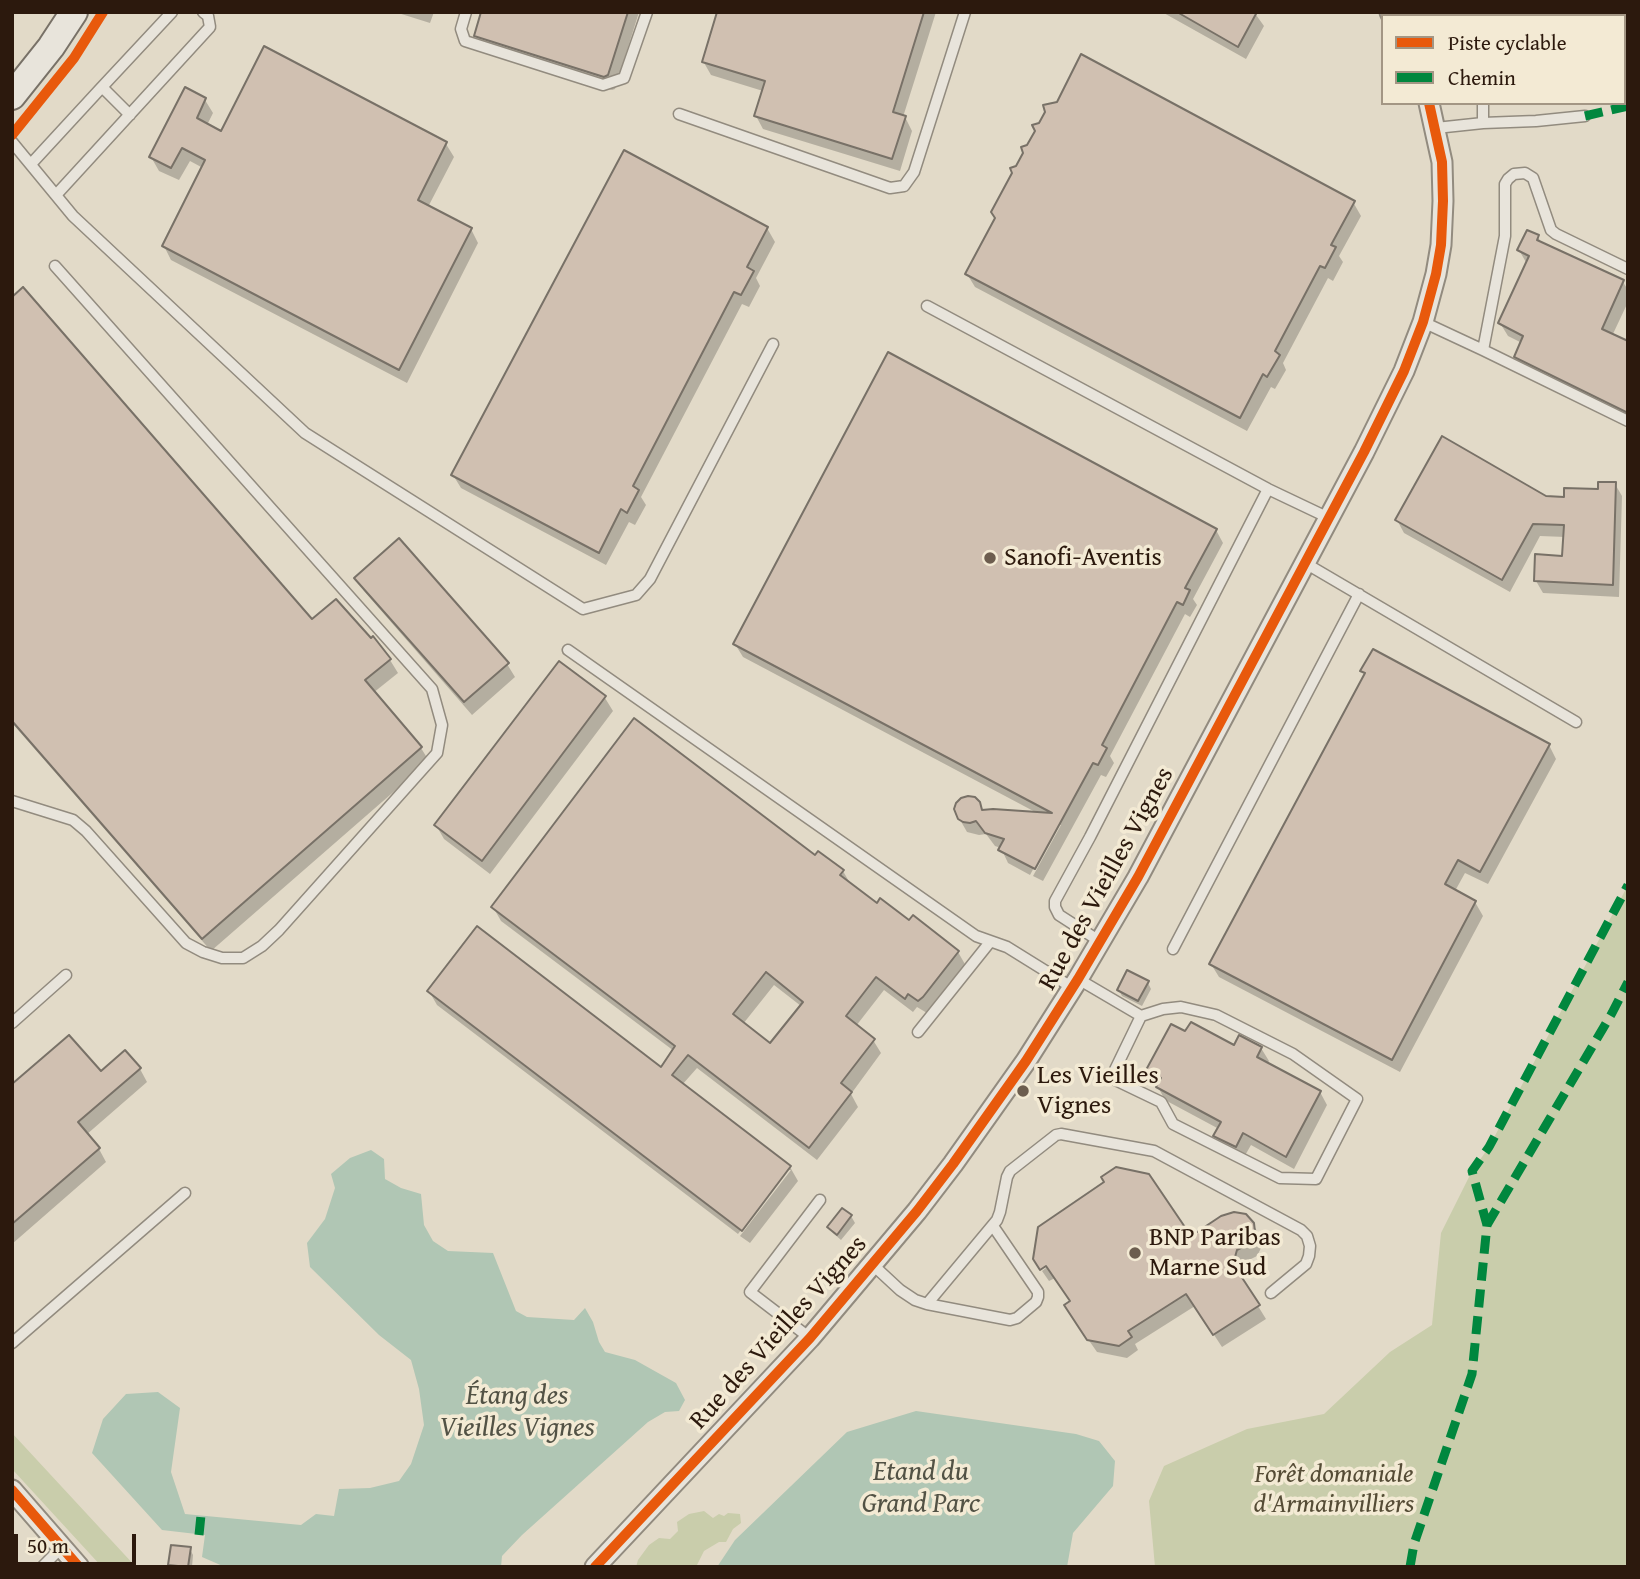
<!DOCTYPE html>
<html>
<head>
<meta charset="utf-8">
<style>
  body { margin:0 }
  #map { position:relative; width:1640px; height:1579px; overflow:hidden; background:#e2dac8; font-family:"Gentium Book Plus",serif }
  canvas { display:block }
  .frame { position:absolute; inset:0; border:14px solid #2c190d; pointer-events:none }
  .legend { position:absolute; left:1381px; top:14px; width:245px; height:91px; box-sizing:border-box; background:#f3ead4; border:2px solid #a39684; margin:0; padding:9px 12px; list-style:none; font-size:21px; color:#2c190d }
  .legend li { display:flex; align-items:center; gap:14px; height:35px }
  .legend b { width:35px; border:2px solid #a39684 }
  .scale { position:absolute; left:14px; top:1534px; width:122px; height:32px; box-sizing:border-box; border:4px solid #2c190d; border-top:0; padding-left:9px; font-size:21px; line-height:24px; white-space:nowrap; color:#2c190d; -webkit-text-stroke:5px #f3ead4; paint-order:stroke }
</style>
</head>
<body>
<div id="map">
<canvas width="1640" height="1579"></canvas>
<div class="frame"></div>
<ul class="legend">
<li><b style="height:9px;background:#e8590c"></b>Piste cyclable</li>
<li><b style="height:9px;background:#00873e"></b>Chemin</li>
</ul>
<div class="scale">50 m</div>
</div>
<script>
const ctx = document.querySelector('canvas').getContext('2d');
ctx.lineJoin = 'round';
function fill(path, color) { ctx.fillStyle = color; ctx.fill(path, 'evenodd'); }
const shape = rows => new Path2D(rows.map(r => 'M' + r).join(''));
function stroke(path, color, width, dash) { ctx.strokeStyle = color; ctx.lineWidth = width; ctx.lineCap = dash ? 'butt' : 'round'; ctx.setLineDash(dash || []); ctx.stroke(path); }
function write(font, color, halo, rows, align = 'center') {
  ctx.font = font + ' "Gentium Book Plus",serif'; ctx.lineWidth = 7; ctx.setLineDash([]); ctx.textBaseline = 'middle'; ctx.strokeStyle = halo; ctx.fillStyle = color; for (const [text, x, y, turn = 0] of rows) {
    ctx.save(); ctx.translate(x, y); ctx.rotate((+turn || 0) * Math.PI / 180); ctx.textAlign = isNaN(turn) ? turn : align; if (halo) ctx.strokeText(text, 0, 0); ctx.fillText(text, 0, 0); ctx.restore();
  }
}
fill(shape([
  [1418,12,1628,12,1628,102,1624,102,1624,16,1420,16],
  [1628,885,1628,1567,1155,1567,1149,1501,1164,1466,1247,1429,1324,1414,1390,1352,1432,1325,1441,1233,1472,1171,1489,1147],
  [12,1433,136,1567,102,1567,12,1469],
  [704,1511,713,1518,719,1514,724,1516,728,1513,740,1514,741,1523,733,1529,726,1542,719,1542,704,1551,696,1567,636,1567,638,1560,649,1545,659,1538,670,1539,678,1531,677,1522,689,1514]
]), '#c9cdab');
fill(shape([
  [371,1150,384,1159,385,1179,401,1188,421,1194,424,1225,433,1241,448,1251,493,1253,516,1311,527,1317,574,1320,585,1308,593,1322,599,1342,605,1352,635,1360,676,1383,685,1400,679,1411,665,1412,648,1422,522,1535,502,1556,501,1567,225,1567,202,1557,205,1535,162,1530,92,1453,103,1419,126,1394,158,1392,180,1408,171,1472,185,1514,301,1525,316,1514,334,1516,339,1489,370,1488,399,1481,411,1464,424,1425,419,1389,411,1360,379,1335,310,1267,307,1243,325,1219,335,1188,331,1174,350,1158],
  [916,1411,1076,1434,1099,1441,1115,1461,1113,1486,1073,1533,1067,1567,717,1567,735,1540,847,1432]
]), '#b0c6b4');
fill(shape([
  [395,12,434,12,430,23],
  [483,12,639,12,615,89,612,90,484,49,476,36],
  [719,12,936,12,903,117,905,117,912,131,900,171,763,129,756,116,763,91,711,75,703,61],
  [1162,12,1254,12,1264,26,1246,59],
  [1467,12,1628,12,1628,33,1624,32,1624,16,1475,16],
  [205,100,213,113,207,125,222,133,446,144,454,157,428,207,471,229,478,243,407,383,171,260,164,246,203,168,190,161,179,180,159,171,151,157],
  [1353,202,1361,216,1339,256,1343,262,1333,281,1328,278,1283,363,1286,370,1275,389,1271,387,1247,431,975,287,967,274],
  [767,228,775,242,756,278,760,286,749,307,742,304,641,497,646,505,635,525,629,522,606,565,461,488,453,475],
  [1538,237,1542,245,1623,282,1628,290,1628,302,1612,336,1628,343,1628,421,1523,370,1516,357,1522,343,1508,336,1500,323,1527,264,1519,250],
  [12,299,311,622,370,640,373,638,390,660,398,673,373,693,421,748,429,761,211,951,12,723],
  [1615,484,1622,496,1619,597,1543,593,1536,581,1564,557,1565,537,1540,536,1510,592,1404,533,1397,520,1546,498,1566,498,1599,491],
  [1216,530,1223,543,1193,599,1197,605,1190,617,1185,614,1110,756,1114,763,1106,777,1101,775,1043,881,1033,876,1061,825,1057,825,1030,875,1008,863,1001,848,995,846,986,834,979,835,967,832,959,818,978,803,984,812,1039,814,743,657,735,644],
  [356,578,507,664,515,677,472,715,364,591],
  [559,663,605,698,613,711,490,874,444,839,436,825],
  [1362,671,1549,745,1556,759,1488,884,1465,873,1455,891,1475,902,1483,916,1400,1072,1219,977,1211,964,1365,675],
  [815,858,843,871,851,885,877,905,958,952,966,966,927,1013,917,1007,913,1012,884,990,856,1026,873,1040,881,1053,851,1094,858,1107,817,1160,697,1068,682,1085,790,1167,798,1181,750,1243,740,1236,791,1170,787,1170,738,1234,437,1005,429,991,661,1069,674,1051,501,921,493,907],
  [774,985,801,1006,771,1045,743,1024],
  [1148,983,1151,989,1142,1006,1122,996,1119,990],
  [1186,1034,1235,1047,1261,1048,1269,1061,1267,1064,1320,1092,1327,1105,1294,1169,1251,1145,1243,1159,1223,1149,1215,1136,1219,1129,1165,1100,1158,1087,1159,1085,1156,1083,1148,1070],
  [124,1052,140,1069,147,1082,86,1135,99,1149,106,1162,12,1244,12,1086,101,1073],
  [842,1210,851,1216,855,1223,841,1240,833,1233,829,1227],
  [1253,1224,1261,1238,1262,1246,1257,1256,1243,1263,1240,1277,1266,1319,1222,1347,1195,1306,1135,1344,1138,1350,1127,1358,1097,1352,1074,1319,1071,1302,1055,1278,1049,1281,1042,1271,1054,1262,1035,1259,1191,1239],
  [190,1549,193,1555,192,1567,171,1567,170,1565]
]), '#0003');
const building = shape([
  [481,12,628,12,608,75,604,77,474,36,481,12],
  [717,12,924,12,893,112,906,116,892,159,754,116,765,81,702,62,717,12],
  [1177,12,1257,12,1238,47,1177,12],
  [264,46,447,142,418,200,472,228,399,370,162,246,205,160,182,148,171,168,149,157,185,87,206,98,197,118,221,131,264,46],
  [1081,54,1355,201,1331,245,1336,247,1325,268,1320,266,1275,351,1280,355,1267,377,1263,374,1240,418,965,274,995,218,991,212,1012,173,1010,168,1016,166,1023,153,1021,147,1027,145,1035,131,1032,125,1039,123,1045,112,1043,105,1057,102,1081,54],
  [624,150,768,227,747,267,754,271,741,295,734,292,633,486,639,490,627,513,621,509,599,553,451,475,624,150],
  [1527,230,1539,235,1537,240,1624,280,1602,329,1628,341,1628,413,1514,357,1523,336,1498,323,1529,256,1517,250,1527,230],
  [23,287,312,619,336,599,371,638,373,636,391,659,365,680,422,747,202,939,12,721,12,297,23,287],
  [888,352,1217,529,1185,588,1190,590,1183,605,1177,602,1102,745,1107,748,1098,765,1093,763,1035,869,998,850,1004,839,985,833,976,821,970,823,963,822,958,819,954,809,956,803,961,798,968,796,975,797,980,802,982,810,993,809,1052,813,733,644,888,352],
  [1442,436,1546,496,1564,497,1564,488,1598,489,1598,482,1616,482,1613,585,1534,581,1535,554,1562,556,1564,525,1533,524,1502,580,1395,520,1442,436],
  [399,538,509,663,464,702,354,578,399,538],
  [1373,649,1550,744,1480,872,1458,860,1445,884,1476,901,1392,1060,1209,964,1365,673,1360,671,1373,649],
  [559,661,606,696,482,861,434,825,559,661],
  [634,718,815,855,818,851,844,870,840,875,877,903,880,898,909,920,913,915,959,951,923,997,918,1001,908,994,905,999,876,977,846,1016,875,1039,841,1083,852,1092,809,1148,688,1055,672,1075,791,1166,742,1231,427,991,477,926,661,1067,675,1046,491,907,634,718],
  [766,972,803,1002,770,1043,733,1014,766,972],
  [1127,970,1149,981,1138,1001,1117,990,1127,970],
  [1191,1022,1234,1045,1239,1035,1262,1047,1257,1057,1321,1091,1286,1157,1243,1133,1236,1147,1213,1136,1221,1122,1156,1087,1161,1078,1146,1070,1171,1024,1185,1031,1191,1022],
  [69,1035,101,1071,125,1050,141,1068,78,1122,100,1148,12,1224,12,1084,69,1035],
  [1116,1167,1149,1174,1191,1236,1221,1216,1234,1212,1246,1214,1254,1223,1255,1232,1250,1243,1237,1250,1233,1264,1260,1305,1213,1335,1186,1294,1128,1331,1132,1337,1119,1346,1087,1340,1064,1305,1070,1301,1046,1266,1040,1270,1033,1259,1038,1227,1104,1182,1101,1177,1116,1167],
  [842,1208,852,1215,837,1235,827,1227,842,1208],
  [171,1545,191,1547,188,1567,168,1565,171,1545]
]);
fill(building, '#d0c0b1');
stroke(building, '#787167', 2);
const lane = shape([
  [466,12,461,29,465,41,603,85,624,78,647,12],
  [1438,12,1439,16],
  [1483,103,1483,123],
  [679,114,890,188,904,186,914,172,965,12],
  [130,115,102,87,172,12],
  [1436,128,1483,123,1536,121,1585,116],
  [12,142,73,216,305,433,583,609,636,595,650,579,773,344],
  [31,164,102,87],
  [56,195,210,27,208,16,203,12],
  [927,306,1268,489,1329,518],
  [1423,322,1483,350,1628,421],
  [1483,350,1505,236,1505,184,1508,179,1514,174,1525,173,1533,178,1551,230,1556,234,1628,269],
  [1305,563,1576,722],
  [568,650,976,936,1007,947,1073,988],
  [12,801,73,820,86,831,186,943,203,952,222,958,243,958,262,946,279,930,437,753,442,725,432,689,55,266],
  [1101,942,1059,915,1055,907,1055,901,1090,837,1268,489],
  [1173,949,1359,594],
  [1078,979,1141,1016,1111,1078,1161,1102,1173,1124,1280,1178,1316,1179,1357,1099,1293,1054,1216,1015,1181,1007,1163,1009,1141,1016],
  [12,1023,66,975],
  [918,1032,990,942],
  [873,1265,900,1290,915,1300,927,1304,1010,1320,1017,1318,1036,1302,1038,1297,1038,1292,993,1226],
  [927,1304,997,1220,1000,1212,1007,1177,1010,1171,1056,1135,1061,1134,1154,1151,1301,1230,1307,1236,1310,1246,1309,1256,1306,1264,1271,1293],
  [810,1338,750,1292,820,1200],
  [12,1343,185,1193],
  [42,1567,62,1547]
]);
const street = shape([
  [1390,12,1392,16],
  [12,1490,79,1567],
  [595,1567,810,1338,917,1211,953,1164,1026,1061,1078,979,1138,877,1364,452,1404,371,1423,322,1436,274,1441,245,1443,201,1442,162,1429,103]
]);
const secondary = shape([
  [12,96,51,47,74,12]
]);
stroke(lane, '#928b7f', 13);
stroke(street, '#928b7f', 23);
stroke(secondary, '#787167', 30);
stroke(lane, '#e8e4db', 10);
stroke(street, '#e8e4db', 19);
stroke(secondary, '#e8e4db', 26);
stroke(shape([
  [1585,116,1628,106],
  [1487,1225,1612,1013,1628,982],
  [199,1535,201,1515],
  [1410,1567,1414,1544,1472,1374,1487,1225,1472,1171,1489,1147,1628,885]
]), '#00873e', 9, [18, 9]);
stroke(shape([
  [12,135,74,58,103,12],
  [12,1490,79,1567],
  [595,1567,810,1338,917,1211,953,1164,1026,1061,1078,979,1138,877,1364,452,1404,371,1423,322,1436,274,1441,245,1443,201,1442,162,1429,103]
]), '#e8590c', 10);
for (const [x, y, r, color] of [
  [990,558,7,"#6c5d4e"],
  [1023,1091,7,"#6c5d4e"],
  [1135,1253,7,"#6c5d4e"]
]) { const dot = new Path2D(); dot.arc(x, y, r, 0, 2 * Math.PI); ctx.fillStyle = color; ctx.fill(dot); stroke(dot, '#f3ead4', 2.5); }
write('26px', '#2c190d', '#f3ead4', [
  ["Sanofi-Aventis",1004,558],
  ["Les Vieilles",1037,1076],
  ["Vignes",1037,1106],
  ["BNP Paribas",1149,1238],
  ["Marne Sud",1149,1268]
], 'left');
write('26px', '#2c190d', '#f3ead4', [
  ["Rue des Vieilles Vignes",1107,879,-61],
  ["Rue des Vieilles Vignes",779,1333,-48]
]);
write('italic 26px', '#554c36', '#f3ead4', [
  ["Forêt domaniale",1334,1475],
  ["d'Armainvilliers",1334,1505]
]);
write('italic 28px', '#525245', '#f3ead4', [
  ["Étang des",517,1397],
  ["Vieilles Vignes",517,1429],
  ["Etand du",921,1473],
  ["Grand Parc",921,1505]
]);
</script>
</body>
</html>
